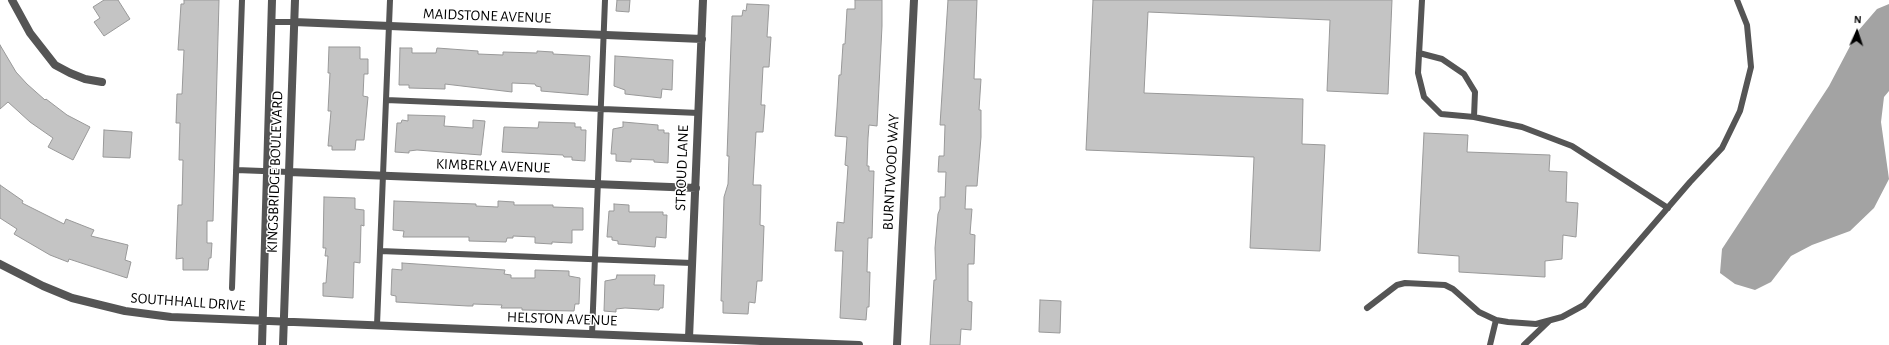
<!DOCTYPE html>
<html>
<head>
<meta charset="utf-8">
<style>
  body { margin:0 }
  #map { position:relative; width:1889px; height:345px; overflow:hidden; background:#fff; font-family:"Alegreya Sans",sans-serif }
  canvas { display:block }
  .north { position:absolute; left:1837px; top:12px; width:40px; height:40px; -webkit-text-stroke:3px #fff; paint-order:stroke; rotate:3deg; font-size:11px; font-weight:700; line-height:16px; text-align:center; color:#000 }
  .north::after { content:''; display:block; margin:auto; width:14px; height:18px; background:#000; clip-path:polygon(50% 0,100% 100%,50% 72%,0 100%) }
</style>
</head>
<body>
<div id="map">
<canvas width="1889" height="345"></canvas>
<div class="north">N</div>
</div>
<script>
const ctx = document.querySelector('canvas').getContext('2d');
ctx.lineJoin = 'round';
function fill(path, color) { ctx.fillStyle = color; ctx.fill(path, 'evenodd'); }
const shape = rows => new Path2D(rows.map(r => 'M' + r).join(''));
function stroke(path, color, width, dash) { ctx.strokeStyle = color; ctx.lineWidth = width; ctx.lineCap = dash ? 'butt' : 'round'; ctx.setLineDash(dash || []); ctx.stroke(path); }
function write(font, color, halo, rows, align = 'center') {
  ctx.font = font + ' "Alegreya Sans",sans-serif'; ctx.lineWidth = 3; ctx.setLineDash([]); ctx.textBaseline = 'middle'; ctx.strokeStyle = halo; ctx.fillStyle = color; for (const [text, x, y, turn = 0] of rows) {
    ctx.save(); ctx.translate(x, y); ctx.rotate((+turn || 0) * Math.PI / 180); ctx.textAlign = isNaN(turn) ? turn : align; if (halo) ctx.strokeText(text, 0, 0); ctx.fillText(text, 0, 0); ctx.restore();
  }
}
fill(shape([
  [1889,4,1889,91,1884,97,1881,122,1889,179,1874,208,1850,231,1812,245,1791,256,1771,282,1755,290,1735,284,1720,273,1722,249,1829,86,1858,31,1877,9]
]), '#a3a3a3');
const building = shape([
  [104,0,118,0,130,19,104,36,94,22,100,18,93,7,104,0],
  [184,0,219,0,213,221,207,221,207,243,212,243,211,258,209,258,208,270,183,270,183,258,176,259,178,205,182,205,183,160,179,160,180,123,176,123,177,94,182,94,184,50,178,50,181,4,184,4,184,0],
  [617,0,630,0,629,12,616,11,617,0],
  [855,0,882,0,882,26,877,126,869,125,868,138,867,166,869,166,869,171,874,171,872,238,868,238,867,272,870,272,869,307,867,307,866,320,840,318,843,251,835,251,837,222,844,223,848,166,845,165,847,137,835,136,837,108,839,75,841,75,843,44,845,44,847,9,855,9,855,0],
  [948,0,977,0,974,79,981,79,979,110,981,110,981,137,977,186,966,186,965,209,972,209,970,234,975,235,974,264,968,264,968,301,972,302,971,330,961,329,960,345,930,345,934,280,936,280,935,248,938,214,940,209,940,197,945,197,946,172,938,172,939,156,944,156,945,125,940,125,948,0],
  [1093,0,1392,0,1388,94,1327,91,1330,20,1148,12,1144,93,1303,99,1302,144,1325,145,1320,251,1250,248,1254,157,1086,150,1093,0],
  [747,4,769,5,767,37,771,37,769,67,763,67,761,105,765,105,763,132,756,132,753,185,761,185,760,225,764,226,762,281,757,281,755,303,749,302,748,314,723,313,723,301,721,301,724,197,728,184,729,156,727,156,732,16,742,16,743,10,746,11,747,4],
  [0,45,16,72,27,84,45,100,46,99,67,115,90,127,73,160,48,147,53,138,30,122,8,102,0,109,0,45],
  [329,47,360,47,360,59,368,59,368,74,364,74,363,96,368,97,364,140,356,140,355,150,332,150,332,146,328,146,331,111,328,111,330,73,328,73,329,47],
  [400,48,412,48,412,53,436,53,437,48,478,51,478,54,503,55,503,52,537,53,537,51,553,52,553,54,590,56,588,95,541,91,541,87,536,86,535,84,512,83,512,92,445,84,445,89,409,88,409,85,399,85,400,48],
  [615,56,673,60,672,90,662,89,661,98,625,94,625,90,614,86,615,56],
  [408,115,445,116,444,126,473,128,473,120,485,121,481,155,417,150,409,151,409,153,395,152,397,123,401,123,402,120,408,121,408,115],
  [539,122,575,123,575,127,581,127,581,130,586,130,585,161,572,160,572,157,564,157,563,155,502,152,504,127,538,128,539,122],
  [623,122,658,125,658,130,664,130,664,133,669,133,668,163,654,162,654,160,631,159,631,162,616,161,616,154,611,154,613,129,623,127,623,122],
  [104,130,132,132,130,158,103,157,104,130],
  [1424,133,1468,135,1467,152,1550,155,1549,171,1567,172,1566,202,1578,203,1576,237,1563,235,1562,259,1545,261,1545,277,1459,272,1459,256,1418,253,1424,133],
  [0,185,23,201,22,203,64,224,66,219,94,230,91,236,128,245,125,260,131,262,127,278,69,259,68,262,50,255,14,234,17,229,0,218,0,185],
  [324,197,355,198,355,209,364,210,364,226,361,225,360,263,354,262,353,298,323,296,323,283,326,283,328,256,325,256,326,248,323,248,324,197],
  [394,201,476,204,476,206,498,207,498,201,514,202,514,205,553,205,553,207,583,208,583,230,572,230,572,243,552,242,552,244,535,243,535,237,513,236,513,238,507,238,506,242,469,241,469,237,403,237,404,231,393,230,394,201],
  [614,204,629,205,629,212,663,212,663,215,667,215,666,238,656,237,655,247,618,244,618,241,612,240,612,237,607,237,609,211,614,211,614,204],
  [402,263,505,270,504,274,511,275,511,278,535,278,535,270,569,271,569,276,580,278,579,304,575,304,574,311,522,310,522,308,501,308,502,305,473,304,473,306,468,306,396,302,396,296,391,295,392,269,402,270,402,263],
  [617,275,655,275,654,285,664,285,663,308,660,308,659,310,625,308,616,309,616,312,604,311,605,281,616,279,617,275],
  [1040,300,1061,301,1060,333,1039,332,1040,300]
]);
fill(building, '#c4c4c4');
stroke(building, '#999', 1);
stroke(shape([
  [1422,0,1418,73,1424,97,1441,114,1474,117,1522,127,1572,146,1668,208],
  [272,22,294,22],
  [1419,53,1442,59,1464,74,1475,92,1474,117],
  [386,100,699,113],
  [236,170,289,172],
  [380,251,692,263],
  [232,288,242,0],
  [1367,308,1397,285,1405,283,1445,285,1453,289,1479,312,1496,320,1508,322,1536,324,1562,317,1584,305,1690,182,1722,148,1740,111,1751,67,1747,25,1737,0],
  [377,325,390,0],
  [592,334,605,0],
  [1490,345,1496,320],
  [1524,345,1549,321]
]), '#555', 6);
stroke(shape([
  [12,0,30,33,55,65,70,73,85,79,102,82],
  [294,22,702,39],
  [289,172,696,188],
  [0,264,43,286,72,298,125,311,171,317,859,345],
  [689,338,703,0],
  [262,345,272,0],
  [283,345,295,0],
  [897,345,914,0]
]), '#555', 8);
write('15px', '#000', '#fff', [
  ["MAIDSTONE AVENUE",487,16,2],
  ["KIMBERLY AVENUE",493,166,2],
  ["STROUD LANE",682,168,-88],
  ["KINGSBRIDGE BOULEVARD",275,172,-88],
  ["BURNTWOOD WAY",891,172,-87],
  ["SOUTHHALL DRIVE",188,302,4],
  ["HELSTON AVENUE",562,319,2]
]);
</script>
</body>
</html>
